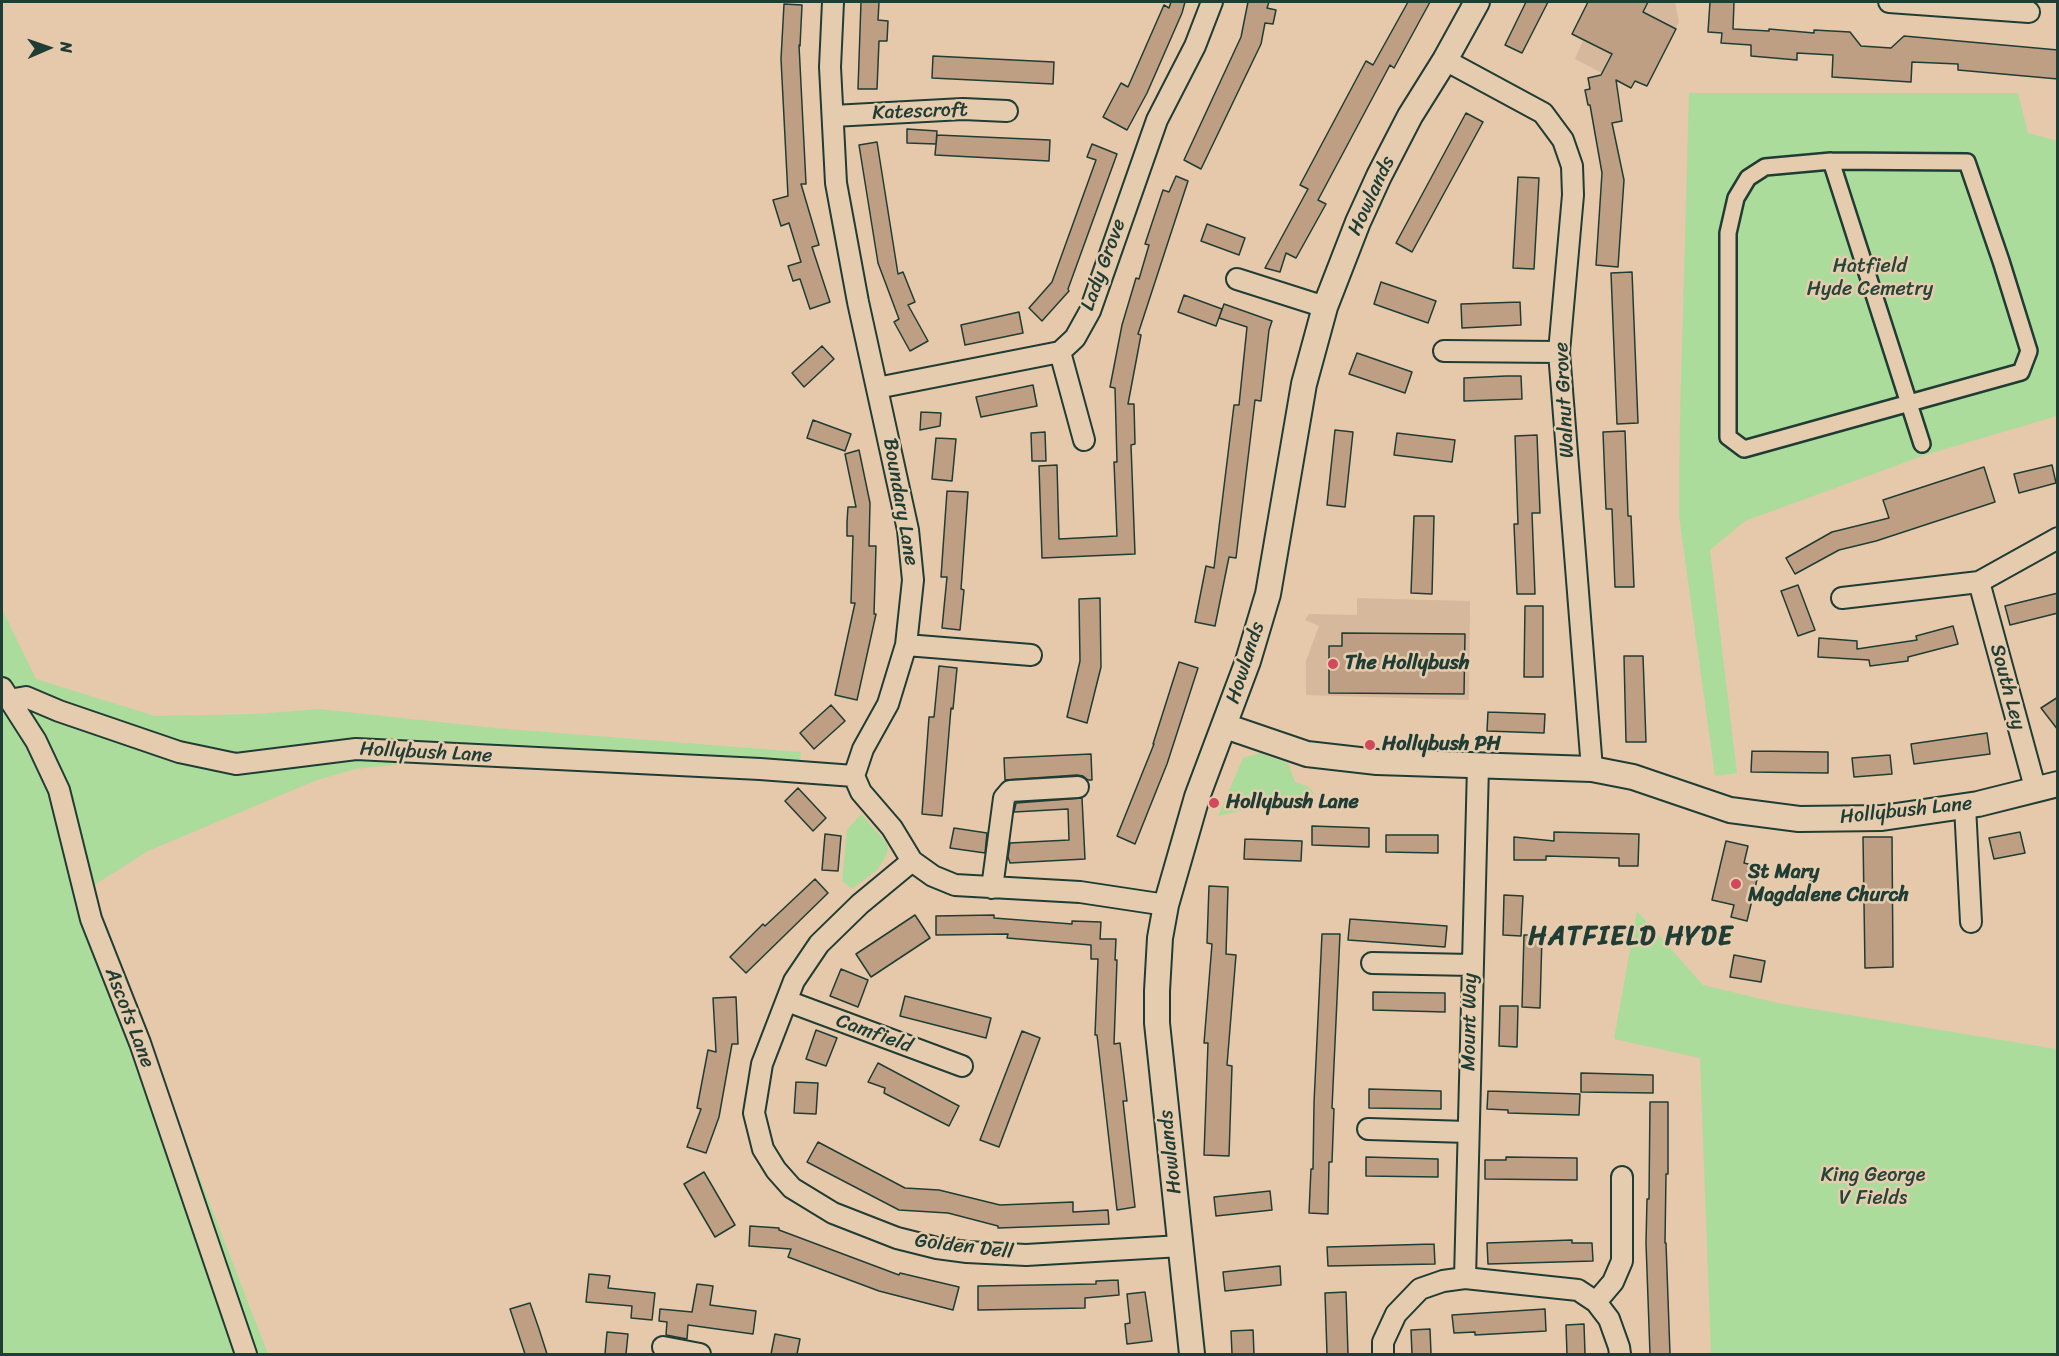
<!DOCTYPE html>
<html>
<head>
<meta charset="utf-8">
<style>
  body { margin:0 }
  #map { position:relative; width:2059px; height:1356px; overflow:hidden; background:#e6c8aa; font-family:Sriracha,sans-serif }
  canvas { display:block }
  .frame { position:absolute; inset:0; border:3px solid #1f3d34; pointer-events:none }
  .north { position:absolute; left:18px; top:18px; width:60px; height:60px; -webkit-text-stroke:4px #e6ccae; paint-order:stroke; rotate:88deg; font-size:16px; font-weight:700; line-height:24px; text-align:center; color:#1f3d34 }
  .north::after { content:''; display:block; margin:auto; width:21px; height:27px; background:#1f3d34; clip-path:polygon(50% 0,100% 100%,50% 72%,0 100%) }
</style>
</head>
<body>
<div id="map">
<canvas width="2059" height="1356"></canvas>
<div class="frame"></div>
<div class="north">N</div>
</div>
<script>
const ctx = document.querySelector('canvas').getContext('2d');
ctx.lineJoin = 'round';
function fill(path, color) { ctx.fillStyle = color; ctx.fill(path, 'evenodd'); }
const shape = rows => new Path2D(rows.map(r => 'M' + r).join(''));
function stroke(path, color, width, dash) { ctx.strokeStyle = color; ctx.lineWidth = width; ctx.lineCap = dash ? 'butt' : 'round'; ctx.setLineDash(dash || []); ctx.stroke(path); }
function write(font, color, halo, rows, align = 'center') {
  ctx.font = font + ' Sriracha,sans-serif'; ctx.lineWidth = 5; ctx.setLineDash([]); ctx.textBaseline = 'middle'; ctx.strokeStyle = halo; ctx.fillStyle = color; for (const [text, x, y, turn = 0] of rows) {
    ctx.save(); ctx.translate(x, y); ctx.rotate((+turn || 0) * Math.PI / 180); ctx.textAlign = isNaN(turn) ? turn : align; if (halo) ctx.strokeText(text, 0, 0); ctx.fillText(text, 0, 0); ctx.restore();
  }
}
fill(shape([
  [1588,2,1675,2,1679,22,1647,86,1636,81,1631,88,1575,59,1583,40,1572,34],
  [1357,598,1470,601,1469,700,1306,695,1306,661,1319,626,1305,620,1309,614,1357,615]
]), '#d6b99d');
fill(shape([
  [1689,93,2018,93,2028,133,2058,141,2057,416,1928,454,1745,521,1710,550,1737,773,1715,776,1679,516,1680,418],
  [2,609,36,679,155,716,256,714,319,709,495,728,801,752,797,780,568,771,418,762,356,769,317,780,148,851,88,889,268,1354,2,1354],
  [1259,753,1288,763,1295,782,1309,787,1314,793,1218,816,1243,758],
  [861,814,886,842,888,849,886,856,877,870,852,889,842,881,847,830],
  [1637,911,1703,985,1782,1004,2057,1049,2057,1354,1711,1354,1700,1058,1614,1039]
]), '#acdc9c');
const building = shape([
  [861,2,879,2,878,20,888,21,887,41,879,41,877,89,858,89,861,2],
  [1171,2,1185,2,1182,13,1147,93,1127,130,1103,117,1121,83,1128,87,1164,5,1169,8,1171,2],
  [1248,2,1269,2,1267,8,1276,10,1273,24,1265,23,1261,44,1201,169,1184,160,1241,37,1248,2],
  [1408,2,1430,2,1394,68,1390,65,1318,200,1326,204,1296,258,1286,253,1280,272,1265,268,1308,189,1300,185,1366,61,1373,65,1408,2],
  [1526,2,1548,2,1522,53,1505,45,1526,2],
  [1588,2,1648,2,1643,12,1676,29,1647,86,1635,81,1631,88,1616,80,1622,121,1612,123,1624,180,1618,267,1596,265,1602,173,1590,105,1588,105,1585,90,1590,89,1588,78,1601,75,1612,54,1572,34,1588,2],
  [1710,2,1734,2,1733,29,1769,31,1769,29,1814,33,1814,30,1850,32,1861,46,1891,48,1904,36,2058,50,2058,79,1958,70,1958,64,1912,62,1911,82,1832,77,1833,55,1797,53,1797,60,1751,56,1751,45,1721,43,1722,33,1708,32,1710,2],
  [784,4,802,5,800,46,799,45,806,184,801,184,819,245,812,247,830,302,810,309,800,279,793,281,788,266,801,262,789,223,781,226,773,200,788,196,781,59,784,4],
  [933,56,1054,62,1053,84,932,78,933,56],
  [1466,113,1483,122,1412,252,1396,243,1466,113],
  [907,129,937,131,936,144,907,143,907,129],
  [937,135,1050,140,1049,161,935,155,937,135],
  [877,142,898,274,903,272,915,302,908,305,928,341,910,351,894,322,899,319,878,263,859,145,877,142],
  [1092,144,1117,154,1068,289,1069,291,1042,321,1029,308,1052,282,1096,160,1087,157,1092,144],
  [1176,176,1188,181,1138,334,1141,335,1128,404,1134,404,1135,444,1131,445,1135,554,1042,558,1039,466,1057,465,1059,539,1117,536,1114,462,1117,462,1115,388,1110,387,1122,325,1136,278,1139,279,1149,245,1145,244,1163,190,1169,192,1176,176],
  [1518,177,1539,178,1534,269,1513,268,1518,177],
  [1207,224,1245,238,1239,255,1201,241,1207,224],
  [1632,272,1638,423,1617,424,1611,273,1632,272],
  [1381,282,1436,301,1428,323,1374,304,1381,282],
  [1184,295,1222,309,1216,326,1178,312,1184,295],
  [1520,302,1521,325,1462,328,1461,304,1520,302],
  [1224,304,1272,321,1269,330,1261,401,1255,400,1236,558,1229,557,1215,626,1195,622,1206,566,1214,568,1234,405,1239,405,1247,327,1219,318,1224,304],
  [1019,312,1023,333,965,345,961,325,1019,312],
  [822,346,834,359,804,387,792,373,822,346],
  [1357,353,1412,372,1405,393,1349,374,1357,353],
  [1506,376,1521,376,1522,399,1464,401,1464,378,1506,376],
  [1033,385,1037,406,981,417,976,397,1033,385],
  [921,412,941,413,940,426,920,430,921,412],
  [813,420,851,434,845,451,807,438,813,420],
  [1335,430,1353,432,1345,507,1327,505,1335,430],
  [1625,431,1628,516,1631,516,1634,587,1615,587,1612,509,1606,509,1603,432,1625,431],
  [1045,432,1046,461,1032,461,1031,433,1045,432],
  [1397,433,1455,440,1452,462,1394,455,1397,433],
  [1537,435,1540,513,1532,513,1535,594,1517,594,1514,524,1518,524,1515,436,1537,435],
  [936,438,956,439,952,481,932,479,936,438],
  [859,450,870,503,869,546,876,546,874,614,876,614,857,700,835,695,855,603,851,603,853,536,847,536,847,522,848,507,856,507,845,454,859,450],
  [2052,465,2056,483,2019,493,2014,474,2052,465],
  [1984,467,1995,502,1876,541,1839,550,1795,574,1786,558,1832,532,1889,518,1883,500,1984,467],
  [947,491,968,492,961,589,964,590,960,630,942,628,947,577,941,577,947,491],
  [1414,516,1434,516,1432,594,1411,593,1414,516],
  [1798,585,1815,630,1798,636,1781,591,1798,585],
  [2058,593,2058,613,2010,625,2005,606,2058,593],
  [1100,598,1101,667,1087,723,1067,717,1080,661,1079,599,1100,598],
  [1525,606,1543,606,1543,677,1524,677,1525,606],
  [1953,626,1958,644,1908,657,1908,661,1870,666,1869,660,1818,657,1819,638,1857,641,1857,649,1917,640,1916,636,1953,626],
  [1342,633,1465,634,1464,694,1329,693,1329,646,1342,646,1342,633],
  [1624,656,1643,656,1646,742,1626,742,1624,656],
  [1179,662,1198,668,1167,764,1135,844,1117,836,1154,744,1153,744,1179,662],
  [939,666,957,668,953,709,951,708,942,816,922,814,929,717,934,717,939,666],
  [2058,697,2058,730,2041,708,2058,697],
  [831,705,845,721,814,749,800,733,831,705],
  [1488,712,1545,714,1544,733,1487,731,1488,712],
  [1987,733,1990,754,1914,764,1911,744,1987,733],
  [1752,751,1828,752,1828,773,1751,772,1752,751],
  [1091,754,1092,780,1088,780,1083,776,1077,775,1005,780,1004,758,1091,754],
  [1890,755,1892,774,1854,777,1852,758,1890,755],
  [798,788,826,818,813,831,785,801,798,788],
  [1082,798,1085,859,1010,863,1008,857,1010,843,1069,840,1068,809,1014,812,1016,803,1082,798],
  [1312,826,1369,828,1369,847,1312,845,1312,826],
  [954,828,987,833,985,853,950,848,954,828],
  [1554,832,1639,834,1638,866,1619,866,1619,858,1546,856,1546,860,1514,860,1514,837,1554,841,1554,832],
  [2020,832,2025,853,1994,859,1989,838,2020,832],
  [825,834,841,836,838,871,822,870,825,834],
  [1386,835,1438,835,1438,853,1386,852,1386,835],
  [1863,837,1892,837,1893,967,1865,968,1863,837],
  [1245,839,1302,841,1301,861,1244,859,1245,839],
  [1726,841,1748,846,1744,863,1760,867,1747,921,1731,917,1734,905,1712,900,1726,841],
  [815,879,828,893,746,973,730,957,763,924,765,926,815,879],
  [1209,886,1228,887,1226,954,1236,955,1227,1065,1232,1066,1229,1156,1204,1155,1208,1043,1204,1043,1212,944,1207,943,1209,886],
  [1504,895,1523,896,1521,936,1503,935,1504,895],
  [915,915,930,938,871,977,856,954,915,915],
  [994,915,994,918,1072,924,1072,921,1101,922,1100,939,1116,939,1115,960,1117,960,1114,1044,1120,1043,1127,1101,1123,1101,1135,1207,1117,1210,1097,1035,1095,1035,1098,959,1091,959,1091,945,1007,938,1008,934,936,935,936,916,994,915],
  [1350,919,1447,926,1445,947,1348,940,1350,919],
  [1322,934,1340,934,1332,1108,1334,1109,1332,1162,1329,1162,1328,1214,1309,1213,1311,1169,1313,1169,1314,1103,1322,934],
  [1524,935,1542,935,1540,1008,1522,1007,1524,935],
  [1734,955,1765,961,1761,982,1730,977,1734,955],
  [841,969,868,980,858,1007,830,996,841,969],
  [1373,992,1445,993,1445,1012,1373,1010,1373,992],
  [905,996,991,1018,986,1038,900,1016,905,996],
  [736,997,738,1044,732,1044,719,1117,706,1153,687,1147,701,1109,697,1108,708,1050,716,1052,713,998,736,997],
  [1500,1006,1518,1006,1517,1047,1499,1046,1500,1006],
  [816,1030,837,1038,826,1066,806,1059,816,1030],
  [1022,1031,1040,1038,999,1147,980,1140,1022,1031],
  [878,1063,959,1106,949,1126,884,1093,885,1088,868,1082,878,1063],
  [1581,1073,1653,1075,1653,1093,1581,1092,1581,1073],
  [796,1082,818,1083,816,1114,794,1113,796,1082],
  [1369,1089,1441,1091,1441,1109,1369,1108,1369,1089],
  [1488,1091,1580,1094,1579,1115,1508,1113,1508,1110,1487,1109,1488,1091],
  [1650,1102,1668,1102,1668,1174,1666,1174,1665,1243,1666,1243,1670,1354,1650,1354,1646,1243,1647,1199,1649,1199,1650,1102],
  [818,1142,905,1188,939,1190,1000,1205,1073,1202,1073,1212,1108,1210,1109,1224,998,1228,998,1226,948,1213,899,1210,807,1162,818,1142],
  [1366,1157,1438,1159,1438,1177,1366,1176,1366,1157],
  [1506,1157,1577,1158,1577,1180,1485,1179,1485,1160,1506,1160,1506,1157],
  [704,1172,735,1225,715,1237,684,1184,704,1172],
  [1270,1191,1272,1210,1216,1216,1214,1197,1270,1191],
  [750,1226,779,1228,779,1230,899,1275,900,1273,959,1287,953,1310,879,1291,788,1257,791,1249,749,1246,750,1226],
  [1572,1240,1572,1243,1592,1243,1593,1261,1488,1264,1487,1243,1572,1240],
  [1434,1244,1435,1264,1328,1266,1327,1247,1434,1244],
  [1280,1266,1281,1285,1225,1291,1223,1272,1280,1266],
  [589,1274,610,1276,608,1288,655,1293,652,1320,631,1318,632,1306,586,1302,589,1274],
  [1118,1280,1119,1295,1085,1298,1085,1308,978,1310,978,1286,1096,1284,1096,1281,1118,1280],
  [697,1284,713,1286,710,1305,756,1311,753,1334,688,1325,687,1339,666,1335,667,1322,659,1321,660,1309,692,1312,697,1284],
  [1145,1292,1152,1341,1127,1344,1125,1324,1130,1323,1127,1294,1145,1292],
  [1346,1292,1348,1354,1327,1354,1325,1293,1346,1292],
  [530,1303,539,1329,547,1354,525,1354,510,1309,530,1303],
  [1545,1309,1546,1331,1475,1335,1475,1332,1454,1333,1452,1315,1545,1309],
  [1584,1324,1585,1354,1567,1354,1566,1325,1584,1324],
  [1430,1329,1431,1354,1412,1354,1411,1330,1430,1329],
  [1253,1330,1254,1354,1232,1354,1231,1331,1253,1330],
  [607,1332,628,1334,626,1354,605,1354,607,1332],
  [775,1334,800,1339,797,1354,771,1354,775,1334]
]);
fill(building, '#bf9f84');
stroke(building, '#1f3d34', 1.5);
const pedestrian = shape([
  [1831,161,1967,162,2001,261,2029,351,2021,372,1744,449,1728,437,1728,233,1736,198,1748,178,1765,167,1831,161],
  [1831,161,1922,444]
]);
const minor = shape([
  [833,2,830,67,836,183,858,302,908,530,913,580,906,645,888,704,863,749,854,776,861,792,892,828,912,861,933,876,955,885,1080,892,1166,905],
  [1889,2,2029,12],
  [1445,60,1543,113,1563,140,1572,166,1573,195,1559,352,1592,769],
  [833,116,963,109,1007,111],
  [1237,279,1325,307],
  [1444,351,1559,352],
  [1060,352,1084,440],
  [877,388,1060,352,1075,338,1090,311,1157,120,1195,46,1212,2],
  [1979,582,2036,791],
  [1842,598,1979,582,2058,538],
  [906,645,1031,655],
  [2,688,36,741,59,790,91,919,140,1043,246,1354],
  [9,700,26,697,59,711,179,752,236,764,356,749,760,769,854,776],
  [1965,806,1971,922],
  [912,861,860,904,819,944,794,981,762,1064,754,1113,763,1149,776,1170,792,1188,833,1213,897,1238,937,1248,967,1252,1026,1255,1181,1246],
  [992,888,1004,798,1010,791,1078,787],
  [1372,963,1472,965],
  [787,1001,962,1066],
  [1368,1129,1468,1132],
  [1465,1278,1478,766],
  [1596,1302,1613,1282,1622,1261,1622,1177],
  [663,1347,700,1354],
  [1383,1354,1383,1342,1396,1314,1420,1289,1443,1281,1465,1278,1578,1290,1596,1302,1609,1319,1619,1347,1620,1354]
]);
const tertiary = shape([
  [1225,726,1307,754,1377,762,1592,769,1633,777,1730,810,1799,819,1882,818,1978,804,2058,784],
  [1192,1354,1157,1023,1157,991,1160,938,1166,905,1197,797,1248,661,1268,594,1304,384,1325,307,1358,222,1379,176,1410,116,1445,60,1477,2]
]);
stroke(pedestrian, '#1f3d34', 20);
stroke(minor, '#1f3d34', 24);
stroke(tertiary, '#1f3d34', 28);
stroke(pedestrian, '#e6ccae', 15);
stroke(minor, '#e6ccae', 20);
stroke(tertiary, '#e6ccae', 24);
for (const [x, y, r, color] of [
  [1333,664,6,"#d1495b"],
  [1370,745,6,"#d1495b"],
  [1214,803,6,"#d1495b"],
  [1736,884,6,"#d1495b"]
]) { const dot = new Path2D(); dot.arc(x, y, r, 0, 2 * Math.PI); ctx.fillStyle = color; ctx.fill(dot); stroke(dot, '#e6ccae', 2); }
write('20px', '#1f3d34', '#e6ccae', [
  ["Katescroft",920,112,-2],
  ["Howlands",1372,196,-65],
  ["Lady Grove",1104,265,-70],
  ["Walnut Grove",1565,400,-93],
  ["Boundary Lane",900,502,80],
  ["Howlands",1246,663,-72],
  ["South Ley",2007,687,75],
  ["Hollybush Lane",426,753,3],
  ["Hollybush Lane",1906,811,-6],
  ["Ascots Lane",129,1018,69],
  ["Mount Way",1470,1022,-89],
  ["Camfield",874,1034,20],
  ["Howlands",1171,1152,-96],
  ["Golden Dell",964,1247,7]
]);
write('20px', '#264539', '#e6ccae', [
  ["Hatfield",1870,267],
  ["Hyde Cemetry",1870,290],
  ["King George",1873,1176],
  ["V Fields",1873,1199]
]);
write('bold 20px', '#1f3d34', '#e6ccae', [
  ["The Hollybush",1345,664],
  ["Hollybush PH",1382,745],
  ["Hollybush Lane",1226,803],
  ["St Mary",1748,873],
  ["Magdalene Church",1748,896]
], 'left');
ctx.letterSpacing = '1.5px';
write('bold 26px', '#1f3d34', '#e6ccae', [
  ["HATFIELD HYDE",1631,937]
]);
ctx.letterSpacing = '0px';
</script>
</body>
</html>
